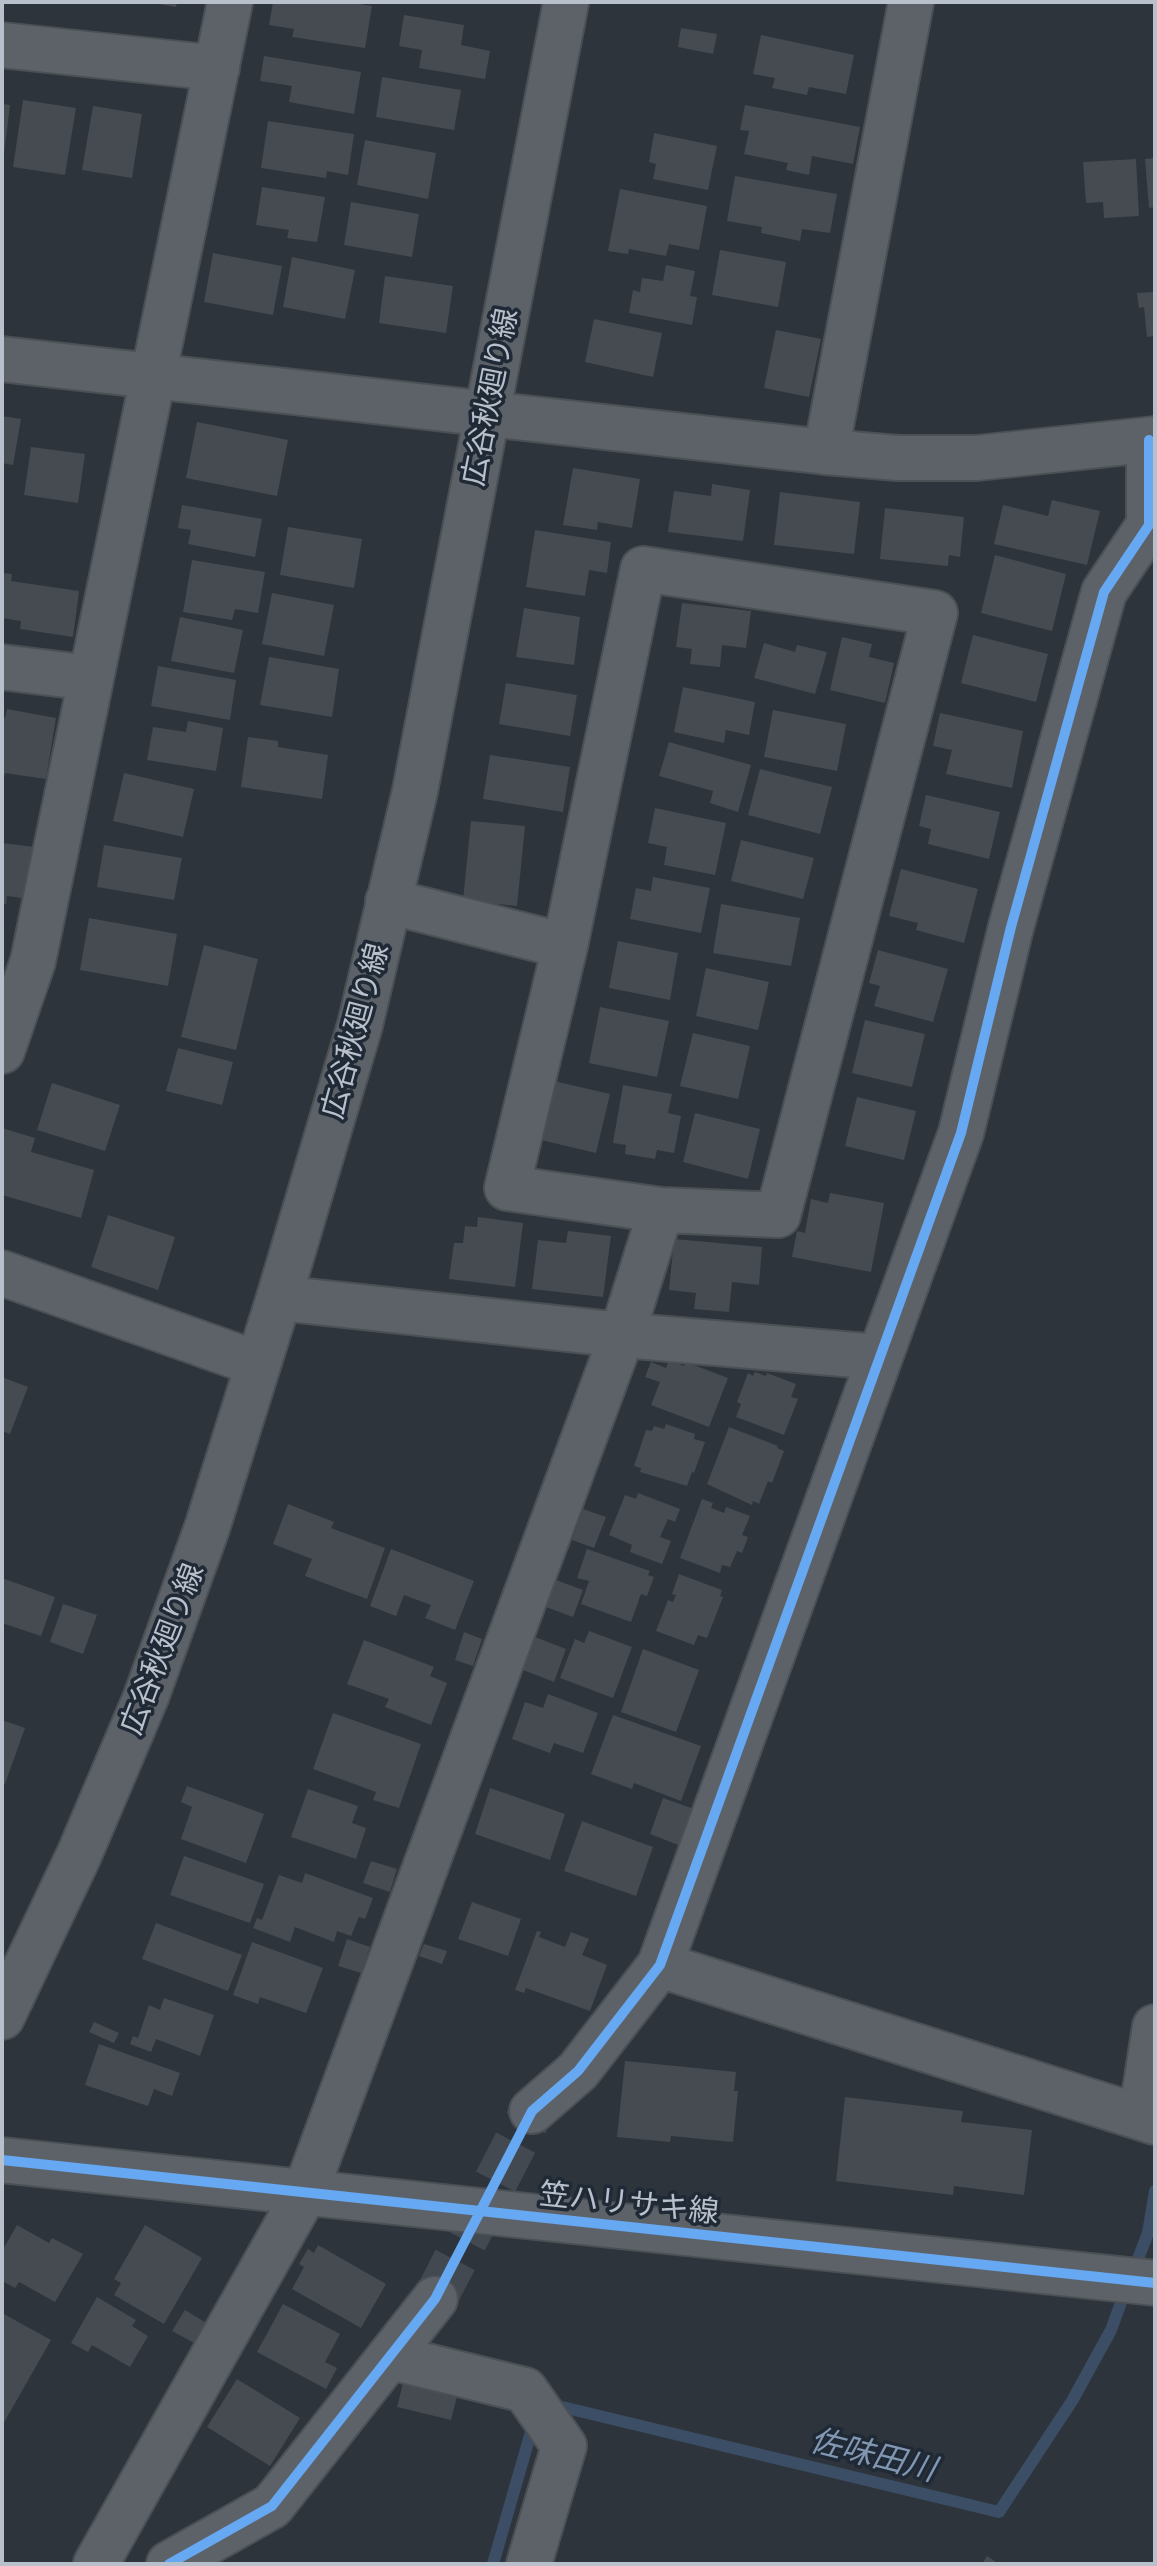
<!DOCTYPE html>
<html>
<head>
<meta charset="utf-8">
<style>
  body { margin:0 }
  #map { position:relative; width:1157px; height:2566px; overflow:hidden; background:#2d343b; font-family:Commissioner,sans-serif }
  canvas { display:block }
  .frame { position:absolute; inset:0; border:4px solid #b8c0cb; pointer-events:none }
</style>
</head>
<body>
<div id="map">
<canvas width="1157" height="2566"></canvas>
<div class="frame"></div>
</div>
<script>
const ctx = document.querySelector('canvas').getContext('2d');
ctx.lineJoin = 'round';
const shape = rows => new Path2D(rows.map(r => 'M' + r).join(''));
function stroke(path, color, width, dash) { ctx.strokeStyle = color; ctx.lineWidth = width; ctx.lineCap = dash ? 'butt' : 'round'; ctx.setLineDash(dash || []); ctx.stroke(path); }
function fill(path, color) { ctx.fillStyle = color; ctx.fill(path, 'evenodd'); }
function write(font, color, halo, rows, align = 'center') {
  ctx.font = font + ' Commissioner,"Noto Sans JP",sans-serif'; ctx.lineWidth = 7; ctx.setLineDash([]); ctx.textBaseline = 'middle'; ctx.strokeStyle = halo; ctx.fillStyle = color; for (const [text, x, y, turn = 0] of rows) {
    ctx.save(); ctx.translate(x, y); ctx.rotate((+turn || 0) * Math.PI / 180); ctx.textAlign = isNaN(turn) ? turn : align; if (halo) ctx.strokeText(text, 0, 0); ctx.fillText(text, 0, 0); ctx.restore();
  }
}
stroke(shape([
  [1133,2272,1148,2233,1155,2191],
  [550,2409,554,2405,999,2512,1072,2401,1111,2330,1126,2289],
  [493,2564,531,2432,538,2423]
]), '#3c4e65', 12);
fill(shape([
  [148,2,177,2,176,7],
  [273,2,347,2,372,6,365,48,292,37,294,29,269,25],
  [404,15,464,25,461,45,490,51,485,79,419,68,422,50,399,46],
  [681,28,717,34,713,54,678,47],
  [761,35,854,55,846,94,809,87,807,95,772,88,775,78,753,74],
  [264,56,361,72,354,114,289,102,292,86,260,81],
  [382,77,461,90,454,130,376,117],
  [23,100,76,108,65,175,13,167],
  [2,104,10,105,4,154,2,154],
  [745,105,860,127,853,164,812,156,809,175,786,170,788,163,744,154,749,131,740,130],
  [93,106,142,114,132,178,82,170],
  [268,121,354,134,348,175,327,171,326,178,261,168],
  [654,133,717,146,708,190,653,179,656,164,649,162],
  [365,140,436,153,428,199,357,185],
  [1155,158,1155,207,1149,208,1145,159],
  [1136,159,1139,216,1104,218,1103,202,1086,203,1083,162],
  [735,176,837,194,830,233,802,229,800,241,761,233,762,227,727,221],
  [262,187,325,197,317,242,287,238,289,230,256,225],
  [620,189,707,206,699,250,669,244,666,256,629,249,628,254,608,251],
  [351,202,419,214,412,257,344,245],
  [720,250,786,262,778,307,712,295],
  [213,253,282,266,273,315,204,302],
  [292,257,355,270,345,319,283,307],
  [666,265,695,271,690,296,697,297,692,325,629,313,633,290,640,292,642,278,663,281],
  [385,276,453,286,446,333,379,323],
  [1155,292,1155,336,1147,337,1144,307,1139,308,1137,293],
  [594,319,662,333,653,377,585,362],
  [776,330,821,339,809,397,764,388],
  [2,416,21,419,13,465,2,463],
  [197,422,288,440,277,496,186,478],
  [31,447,85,454,78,503,24,495],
  [573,468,640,479,632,528,598,522,597,530,563,525],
  [712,484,750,490,743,541,668,532,674,491,711,496],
  [780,492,860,502,854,554,774,545],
  [1052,500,1100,511,1087,565,994,544,1003,505,1048,516],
  [182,505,262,519,255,557,188,544,191,530,178,528],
  [885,508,964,517,960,557,949,555,948,566,880,559],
  [288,527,362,539,354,588,280,575],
  [535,530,611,542,607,573,589,570,585,596,526,587],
  [995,555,1066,574,1052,631,981,613],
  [192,560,265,572,258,613,235,609,232,620,183,612],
  [2,573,12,574,11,581,79,591,73,637,20,629,21,621,2,618],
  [272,593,334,605,324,656,262,644],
  [682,603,751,611,746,648,722,645,720,667,690,664,692,649,676,647],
  [524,608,580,617,574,665,516,657],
  [180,617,243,630,234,673,171,661],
  [973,635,1048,654,1036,702,961,683],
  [842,637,872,644,869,657,894,663,885,703,830,690],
  [764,643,795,652,797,645,827,652,815,694,754,678],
  [269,657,339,669,332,717,260,705],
  [158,666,236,680,230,720,151,706],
  [506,683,577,695,570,736,499,724],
  [683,687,755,702,749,735,726,730,724,743,674,732],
  [7,709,56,718,46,779,5,773,2,783,2,718,5,718],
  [773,710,846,724,837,771,764,757],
  [940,713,1023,731,1012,788,946,774,952,750,933,746],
  [188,721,223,728,216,771,147,760,153,727,186,732],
  [248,737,278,741,278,747,328,755,322,799,241,787],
  [669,742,751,765,738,812,710,803,713,791,659,776],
  [490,755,570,767,563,812,483,799],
  [760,769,832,787,820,834,748,815],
  [124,773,194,789,183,837,113,821],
  [926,795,1000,812,989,859,928,844,931,829,919,826],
  [655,808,726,823,715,875,664,865,667,847,648,843],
  [471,821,525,826,517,906,463,900],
  [741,840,814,858,803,899,731,881],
  [2,843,35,847,29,899,7,896,6,904,2,903],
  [104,845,182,858,174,900,97,887],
  [901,869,978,889,964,943,916,930,918,923,889,916],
  [653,877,710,888,701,933,630,919,636,888,651,891],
  [721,904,800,918,791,966,713,953],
  [89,918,177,934,168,986,80,970],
  [618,941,678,953,670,1000,609,988],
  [204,945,258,959,236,1050,181,1037],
  [878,950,948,969,933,1022,874,1006,880,986,869,983],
  [706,968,769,982,758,1030,696,1016],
  [600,1007,669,1021,657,1077,589,1063],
  [865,1020,925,1034,912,1087,852,1073],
  [693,1033,750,1046,738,1099,680,1086],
  [178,1048,233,1062,222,1105,166,1091],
  [554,1081,610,1094,596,1153,541,1140],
  [52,1083,120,1105,105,1151,37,1130],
  [623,1085,672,1094,668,1113,681,1116,674,1153,657,1150,655,1159,625,1154,626,1145,613,1143],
  [857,1097,916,1111,904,1160,845,1146],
  [695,1113,760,1129,748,1179,683,1162],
  [2,1128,35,1138,31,1152,94,1170,81,1218,2,1195],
  [830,1193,884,1203,871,1272,792,1257,797,1231,805,1233,811,1199,828,1203],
  [108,1215,175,1237,158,1290,91,1267],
  [478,1217,523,1223,515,1287,449,1279,454,1243,463,1243,465,1226,477,1227],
  [568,1231,611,1236,603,1297,532,1289,538,1240,566,1243],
  [674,1239,762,1247,759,1285,732,1282,729,1312,694,1309,696,1293,669,1290],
  [669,1360,684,1366,686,1362,728,1378,709,1427,651,1405,660,1382,645,1377,651,1362,666,1368],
  [755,1372,766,1376,767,1373,796,1384,791,1397,798,1399,784,1435,736,1417,741,1404,737,1402,748,1373,753,1376],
  [2,1377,28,1387,10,1434,2,1431],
  [666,1424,695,1434,694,1439,705,1442,694,1473,692,1472,687,1486,640,1472,641,1468,634,1466,646,1430,652,1431,654,1426,664,1429],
  [729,1427,778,1446,777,1448,784,1451,772,1483,768,1481,759,1504,753,1501,752,1505,707,1484],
  [638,1493,680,1509,675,1522,668,1519,660,1537,671,1541,662,1564,630,1552,632,1545,609,1535,625,1495,636,1499],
  [702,1499,713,1503,711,1508,724,1513,726,1507,750,1516,742,1535,748,1537,742,1553,737,1551,730,1567,722,1565,720,1573,680,1558],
  [288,1504,334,1522,331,1528,385,1548,367,1599,305,1576,312,1559,273,1544],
  [583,1509,606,1517,594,1548,572,1540],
  [391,1549,474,1581,455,1630,425,1618,431,1605,404,1595,396,1616,370,1606],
  [587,1549,650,1571,648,1575,654,1577,647,1596,641,1594,631,1622,581,1604,589,1581,577,1578],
  [679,1574,722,1590,720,1596,723,1597,707,1638,698,1635,694,1645,656,1631,668,1600,673,1602,676,1595,672,1594],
  [2,1578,55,1597,41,1636,2,1623],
  [556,1580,583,1590,573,1617,546,1607],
  [63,1604,97,1615,83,1654,50,1642],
  [589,1631,632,1647,613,1698,560,1678,575,1639,584,1643],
  [464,1632,482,1639,473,1666,455,1660],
  [535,1637,566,1649,554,1682,523,1670],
  [364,1640,434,1667,430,1676,447,1683,431,1725,385,1707,389,1699,347,1684],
  [643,1649,699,1670,676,1732,621,1712],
  [548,1694,598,1713,583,1753,554,1743,550,1753,512,1739,525,1702,543,1708],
  [333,1713,421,1744,399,1808,373,1800,376,1792,313,1769],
  [613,1715,701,1746,681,1801,634,1783,632,1789,591,1774],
  [2,1720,25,1728,5,1784,2,1783],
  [187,1786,264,1814,246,1863,181,1839,192,1807,181,1802],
  [490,1788,565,1814,550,1860,475,1834],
  [308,1789,358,1806,352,1823,366,1828,356,1859,291,1837],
  [663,1798,694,1809,681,1846,650,1834],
  [582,1821,653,1847,636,1896,564,1871],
  [184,1856,264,1884,250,1923,170,1895],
  [371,1861,397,1869,390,1892,363,1883],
  [305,1873,373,1898,365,1919,359,1917,351,1936,337,1931,334,1942,295,1927,290,1942,253,1928,257,1918,262,1920,279,1875,302,1883],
  [472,1902,521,1919,508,1956,458,1939],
  [156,1923,242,1955,228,1991,142,1959],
  [537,1931,541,1932,539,1937,565,1947,571,1932,589,1939,582,1955,607,1965,590,2011,526,1988,524,1993,515,1990],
  [347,1939,370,1947,361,1973,338,1966],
  [252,1942,323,1968,306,2013,260,1997,258,2004,233,1995],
  [424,1944,447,1951,442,1964,419,1956],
  [164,1998,214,2015,200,2056,156,2039,151,2052,130,2044,133,2036,138,2038,149,2005,160,2010],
  [94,2022,119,2033,114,2043,89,2032],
  [99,2044,180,2073,172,2096,154,2089,148,2106,85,2085],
  [625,2061,736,2072,734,2091,738,2091,733,2142,671,2136,670,2142,617,2137],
  [845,2097,963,2111,961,2122,1032,2130,1024,2195,954,2186,953,2195,836,2181],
  [17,2225,49,2243,52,2238,83,2254,55,2302,19,2282,15,2288,2,2281,2,2251],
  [145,2225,202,2258,164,2324,114,2295,121,2283,114,2279],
  [318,2245,386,2284,361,2328,292,2289,304,2267,299,2264,308,2249,314,2253],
  [97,2297,136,2320,132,2326,148,2336,130,2367,92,2345,88,2352,71,2343],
  [283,2304,340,2334,325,2362,337,2368,326,2389,257,2352],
  [185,2310,208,2324,196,2344,172,2331],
  [2,2313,51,2340,2,2426],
  [237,2379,300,2418,270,2466,207,2427],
  [404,2379,458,2392,451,2420,397,2407],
  [987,2556,999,2564,982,2564]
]), '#454b51');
stroke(shape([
  [435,2299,532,2111]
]), '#424951', 44, [44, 22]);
const minor = shape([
  [2,45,217,68],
  [826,452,911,2],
  [2,667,90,678],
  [388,901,565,946,507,1188,661,1210,778,1215,935,613,643,569,565,946],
  [2,1051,33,961,230,2],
  [2,1273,258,1364],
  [279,1298,622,1335,878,1357],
  [660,1965,1155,2122],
  [532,2111,578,2071,660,1965,961,1133,1011,927,1104,592,1149,525,1149,440],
  [1141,2117,1155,2027],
  [390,2357,525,2390,564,2446,529,2564],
  [96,2564,305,2193,622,1335,661,1210],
  [169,2564,272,2506,435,2299]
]);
const tertiary = shape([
  [2,359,826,452,898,458,977,458,1155,439],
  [2,2017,79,1855,146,1697,207,1528,279,1298,360,1025,415,791,566,2],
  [2,2160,1155,2283]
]);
stroke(minor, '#4b5055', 48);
stroke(tertiary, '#4b5055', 48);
stroke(minor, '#5d6269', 44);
stroke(tertiary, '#5d6269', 44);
stroke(shape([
  [2,2160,1155,2283],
  [169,2564,272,2506,435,2299,532,2111,578,2071,660,1965,961,1133,1011,927,1104,592,1149,525,1149,440]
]), '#66a8f1', 10);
write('30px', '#b8c0cb', '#202a36', [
  ["広谷秋廻り線",490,397,-79],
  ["広谷秋廻り線",355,1031,-75],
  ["広谷秋廻り線",162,1649,-69],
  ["笠ハリサキ線",629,2203,6]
]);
write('italic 32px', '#8197b1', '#202a36', [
  ["佐味田川",873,2455,14]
]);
</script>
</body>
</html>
